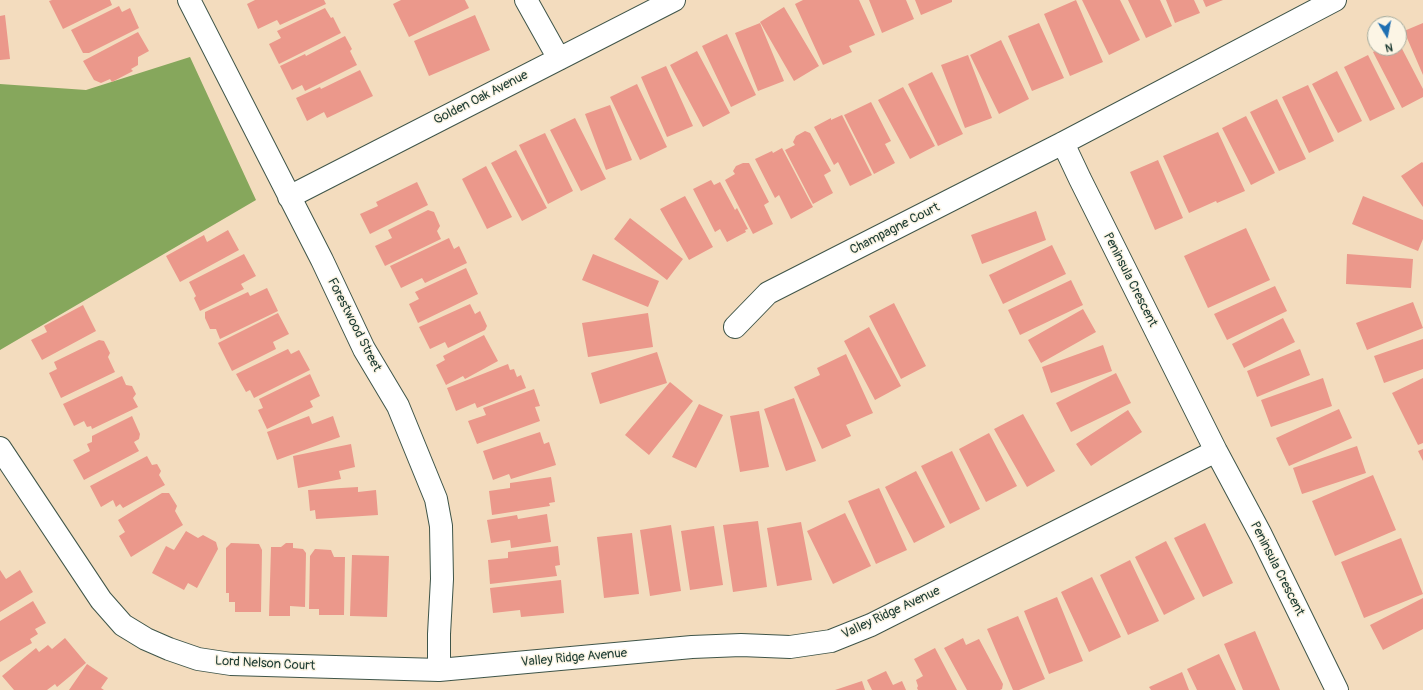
<!DOCTYPE html>
<html>
<head>
<meta charset="utf-8">
<style>
  body { margin:0 }
  #map { position:relative; width:1423px; height:690px; overflow:hidden; background:#f3dcbe; font-family:Pangolin,sans-serif }
  canvas { display:block }
  .north { position:absolute; left:1367px; top:16px; width:40px; height:40px; box-sizing:border-box; background:#fcf5e5; border:1px solid #a4ab9e; border-radius:50%; rotate:170deg; font-size:11px; font-weight:700; line-height:16px; text-align:center; color:#1f3d34 }
  .north::after { content:''; display:block; margin:auto; width:14px; height:18px; background:#1f6fb2; clip-path:polygon(50% 0,100% 100%,50% 72%,0 100%) }
</style>
</head>
<body>
<div id="map">
<canvas width="1423" height="690"></canvas>
<div class="north">N</div>
</div>
<script>
const ctx = document.querySelector('canvas').getContext('2d');
ctx.lineJoin = 'round';
function fill(path, color) { ctx.fillStyle = color; ctx.fill(path, 'evenodd'); }
const shape = rows => new Path2D(rows.map(r => 'M' + r).join(''));
function stroke(path, color, width, dash) { ctx.strokeStyle = color; ctx.lineWidth = width; ctx.lineCap = dash ? 'butt' : 'round'; ctx.setLineDash(dash || []); ctx.stroke(path); }
function write(font, color, halo, rows, align = 'center') {
  ctx.font = font + ' Pangolin,sans-serif'; ctx.lineWidth = 3; ctx.setLineDash([]); ctx.textBaseline = 'middle'; ctx.strokeStyle = halo; ctx.fillStyle = color; for (const [text, x, y, turn = 0] of rows) {
    ctx.save(); ctx.translate(x, y); ctx.rotate((+turn || 0) * Math.PI / 180); ctx.textAlign = isNaN(turn) ? turn : align; if (halo) ctx.strokeText(text, 0, 0); ctx.fillText(text, 0, 0); ctx.restore();
  }
}
fill(shape([
  [190,57,256,200,0,350,0,84,86,90]
]), '#86a75c');
fill(shape([
  [52,0,110,0,112,5,63,29,49,1],
  [255,0,324,0,326,4,280,25,277,20,258,29,247,4],
  [401,0,465,0,469,8,409,37,393,4],
  [803,0,859,0,875,35,849,46,852,52,823,65,795,4],
  [869,0,906,0,914,19,882,33],
  [915,0,952,0,952,2,921,15],
  [1076,0,1103,62,1070,76,1044,14],
  [1082,0,1120,0,1140,40,1109,55],
  [1128,0,1160,0,1172,26,1146,38],
  [1166,0,1194,0,1200,13,1175,23],
  [1203,0,1223,0,1206,7],
  [119,6,122,12,130,8,139,28,89,53,83,53,71,30],
  [784,7,819,66,794,81,760,22],
  [325,8,331,18,333,17,341,33,279,64,269,44,281,38,277,31],
  [5,15,10,59,0,60,0,16],
  [475,15,490,50,429,76,414,41],
  [760,23,784,81,758,91,735,33],
  [1039,23,1064,78,1032,91,1008,36],
  [1423,23,1423,75,1404,31],
  [138,32,149,51,138,57,138,65,131,69,133,71,112,82,110,79,101,83,94,80,83,61],
  [727,34,756,95,731,107,702,46],
  [345,36,352,49,350,51,357,65,305,91,302,85,292,90,280,66,305,54,306,56],
  [1001,40,1029,99,999,114,970,55],
  [1399,43,1423,89,1423,97,1402,108,1373,52,1381,48,1399,48],
  [697,51,730,113,703,127,670,65],
  [968,55,992,118,965,128,941,65],
  [1368,55,1395,109,1370,121,1344,67],
  [666,66,693,126,667,137,641,77],
  [360,70,373,96,327,118,324,112,307,121,296,98,320,87,321,89],
  [1337,71,1362,121,1338,133,1312,84],
  [932,72,963,134,938,146,908,84],
  [637,84,667,147,640,160,610,97],
  [1308,85,1334,141,1309,153,1282,97],
  [903,87,935,146,910,159,878,100],
  [1277,99,1306,159,1279,171,1250,112],
  [871,102,891,141,885,144,895,163,874,174,844,115],
  [610,105,632,160,606,170,585,114],
  [842,115,872,175,850,186,838,162,834,165,814,127,831,118,831,120],
  [1246,116,1275,173,1251,185,1222,128],
  [575,118,606,179,581,191,550,130],
  [805,131,810,133,831,171,824,175,833,193,813,204,785,150,795,145,793,142,796,136],
  [1218,132,1245,191,1217,203,1216,201,1189,213,1163,156],
  [545,133,573,191,548,204,519,145],
  [782,148,813,207,791,219,779,195,775,198,755,159,772,151,773,153],
  [516,150,547,208,522,221,491,163],
  [1158,160,1183,218,1155,230,1130,172],
  [1422,162,1423,163,1423,207,1401,176],
  [743,163,749,163,769,202,764,205,773,224,753,234,725,180,735,174,733,171,736,166],
  [486,166,512,217,487,229,462,179],
  [711,180,714,185,720,182,735,210,737,208,748,229,745,230,746,232,727,242,720,229,715,232,693,189],
  [417,182,428,205,370,234,360,214,378,206,376,202],
  [685,196,713,247,689,260,660,209],
  [1363,196,1423,220,1423,239,1418,251,1352,224],
  [428,210,434,212,440,226,437,231,441,239,385,266,375,246,392,238,388,230],
  [1036,211,1046,240,982,264,971,235],
  [630,218,683,259,667,280,614,239],
  [1246,228,1270,280,1208,308,1184,256],
  [228,230,239,250,180,282,166,256,204,235,207,242],
  [449,238,454,249,459,246,467,263,425,283,422,278,401,288,390,266],
  [1052,245,1066,274,1003,304,989,275],
  [244,254,256,276,241,284,244,289,200,311,194,298,196,296,189,282],
  [593,254,659,281,648,307,582,280],
  [1347,254,1413,259,1411,288,1346,284],
  [466,268,478,294,418,323,409,304,419,299,415,292],
  [1071,280,1083,305,1020,335,1008,310],
  [1275,286,1287,311,1227,340,1214,314],
  [267,288,278,311,220,339,216,329,210,329,205,318,205,312,248,292,250,296],
  [1413,302,1423,328,1367,350,1356,323],
  [894,303,926,366,901,379,869,316],
  [470,304,475,314,480,311,487,326,485,330,448,348,445,342,430,349,419,327],
  [83,305,96,331,42,360,31,340,47,332,44,326],
  [1083,309,1096,332,1041,363,1028,340],
  [278,313,289,334,273,342,276,349,232,371,218,343],
  [648,313,653,347,588,357,582,323],
  [1283,318,1295,342,1244,368,1232,344],
  [869,327,901,386,875,400,844,341],
  [484,335,498,361,465,379,463,376,446,385,436,365,445,360,443,356],
  [1423,339,1423,369,1384,383,1374,356],
  [99,340,104,341,110,353,108,357,115,372,61,398,49,373,57,369,54,362],
  [1103,345,1112,371,1051,393,1042,367],
  [288,349,291,354,299,350,310,370,254,398,250,390,246,392,236,374],
  [1300,349,1310,375,1257,397,1247,371],
  [657,352,667,383,600,404,591,373],
  [846,354,873,413,846,425,851,436,822,449,794,387,820,375,817,368],
  [508,364,510,370,514,369,517,377,521,375,526,388,477,408,475,403,456,411,447,388],
  [1116,373,1131,403,1071,432,1056,403],
  [310,374,320,396,310,401,313,407,267,429,258,410,263,408,259,399],
  [122,376,126,385,132,386,136,394,133,398,138,407,92,429,91,426,87,427,84,421,74,426,63,404],
  [1323,378,1332,406,1271,427,1261,400],
  [1423,378,1423,443,1418,445,1392,393],
  [670,382,693,401,649,455,625,435],
  [534,389,540,406,535,407,540,421,477,444,468,421,486,415,483,408],
  [794,398,816,461,786,471,764,409],
  [699,404,723,415,696,468,672,457],
  [1339,409,1352,438,1289,466,1276,438],
  [1128,410,1142,432,1091,466,1076,444],
  [759,411,769,467,740,472,730,416],
  [1023,414,1055,471,1027,487,994,429],
  [132,416,140,434,139,439,134,442,139,451,84,480,73,460,90,451,87,444,92,442,92,436],
  [309,416,312,424,333,416,340,437,277,460,267,432],
  [540,432,544,444,549,442,556,465,511,479,509,474,493,480,483,451],
  [989,433,1017,486,986,502,959,449],
  [351,444,355,467,339,471,341,479,298,488,293,456],
  [1357,446,1366,473,1302,494,1293,468],
  [1423,449,1423,461,1418,451],
  [952,451,980,509,950,524,921,466],
  [147,456,152,465,157,464,161,471,159,475,165,485,123,508,120,504,116,507,113,500,101,507,90,486],
  [916,471,945,527,914,543,885,487],
  [1373,475,1396,530,1335,556,1312,501],
  [551,477,555,502,549,503,550,506,492,515,489,491,510,488,510,483],
  [358,487,358,492,376,490,378,515,316,519,315,510,310,511,308,490],
  [879,488,907,550,876,564,848,501],
  [162,493,169,493,177,506,175,511,183,525,131,557,119,536,125,532,118,520],
  [845,513,871,566,833,584,807,531],
  [547,514,551,542,511,548,510,540,491,543,487,520,517,515,518,519],
  [758,521,767,587,733,592,723,525],
  [801,522,812,580,777,586,767,528],
  [1205,523,1233,583,1203,597,1174,538],
  [671,525,681,591,650,596,640,530],
  [714,526,723,585,690,590,681,531],
  [186,531,198,538,203,535,216,542,218,549,197,588,188,583,184,590,152,573,166,546,174,550],
  [632,533,639,594,604,598,597,537],
  [1401,538,1423,594,1364,618,1341,562],
  [1166,541,1195,599,1164,615,1135,557],
  [231,543,259,544,262,550,261,612,235,612,235,602,229,602,229,593,226,593,226,548],
  [286,543,293,543,293,548,303,549,306,553,305,607,290,606,290,616,269,616,271,547,281,547],
  [558,546,560,565,555,566,557,576,490,584,488,560,508,558,508,552],
  [315,549,331,550,334,557,345,557,344,615,319,615,319,609,309,609,310,556],
  [352,555,389,556,387,617,350,616],
  [1130,560,1159,621,1128,635,1100,575],
  [0,570,6,579,20,570,33,592,0,612],
  [1092,577,1121,637,1089,652,1061,592],
  [561,580,564,613,521,617,520,610,493,613,490,588],
  [1057,597,1083,661,1049,674,1024,611],
  [1423,598,1423,629,1383,650,1370,625],
  [33,601,46,623,35,629,38,634,30,639,32,643,0,662,0,621],
  [1018,616,1045,679,1019,690,1013,690,987,629],
  [1255,631,1280,690,1243,690,1224,644],
  [65,638,86,663,57,687,55,684,47,690,14,690,2,676,36,648,39,652,48,645,52,649],
  [963,638,966,645,979,639,1003,684,1002,689,1000,690,967,690,944,648],
  [935,648,957,690,918,690,917,688,918,686,916,680,923,676,914,659],
  [1219,654,1236,690,1197,690,1187,669],
  [87,664,108,678,101,688,104,690,69,690],
  [886,671,893,685,902,681,906,690,872,690,867,680],
  [1182,672,1189,690,1151,690,1149,687],
  [862,681,865,690,835,690]
]), '#eb988b');
const minor = shape([
  [189,0,322,260,364,349,398,406,436,499,441,526,442,579,439,634,439,670],
  [526,0,559,59],
  [1063,143,1080,179,1216,451,1261,535,1337,690],
  [289,197,674,0],
  [735,327,768,293,1063,143,1335,0],
  [0,448,101,600,123,625,146,639,169,649,198,659,231,664,439,670,692,647,741,645,790,647,831,641,871,625,1216,451]
]);
stroke(minor, '#3f5549', 24);
stroke(minor, '#fff', 22);
write('13px', '#1f3d34', '#fcf5e5', [
  ["Golden Oak Avenue",481,98,-27],
  ["Champagne Court",895,229,-27],
  ["Peninsula Crescent",1130,280,63],
  ["Forestwood Street",354,325,63],
  ["Peninsula Crescent",1277,569,63],
  ["Valley Ridge Avenue",891,613,-25],
  ["Valley Ridge Avenue",574,658,-5],
  ["Lord Nelson Court",265,664,3]
]);
</script>
</body>
</html>
